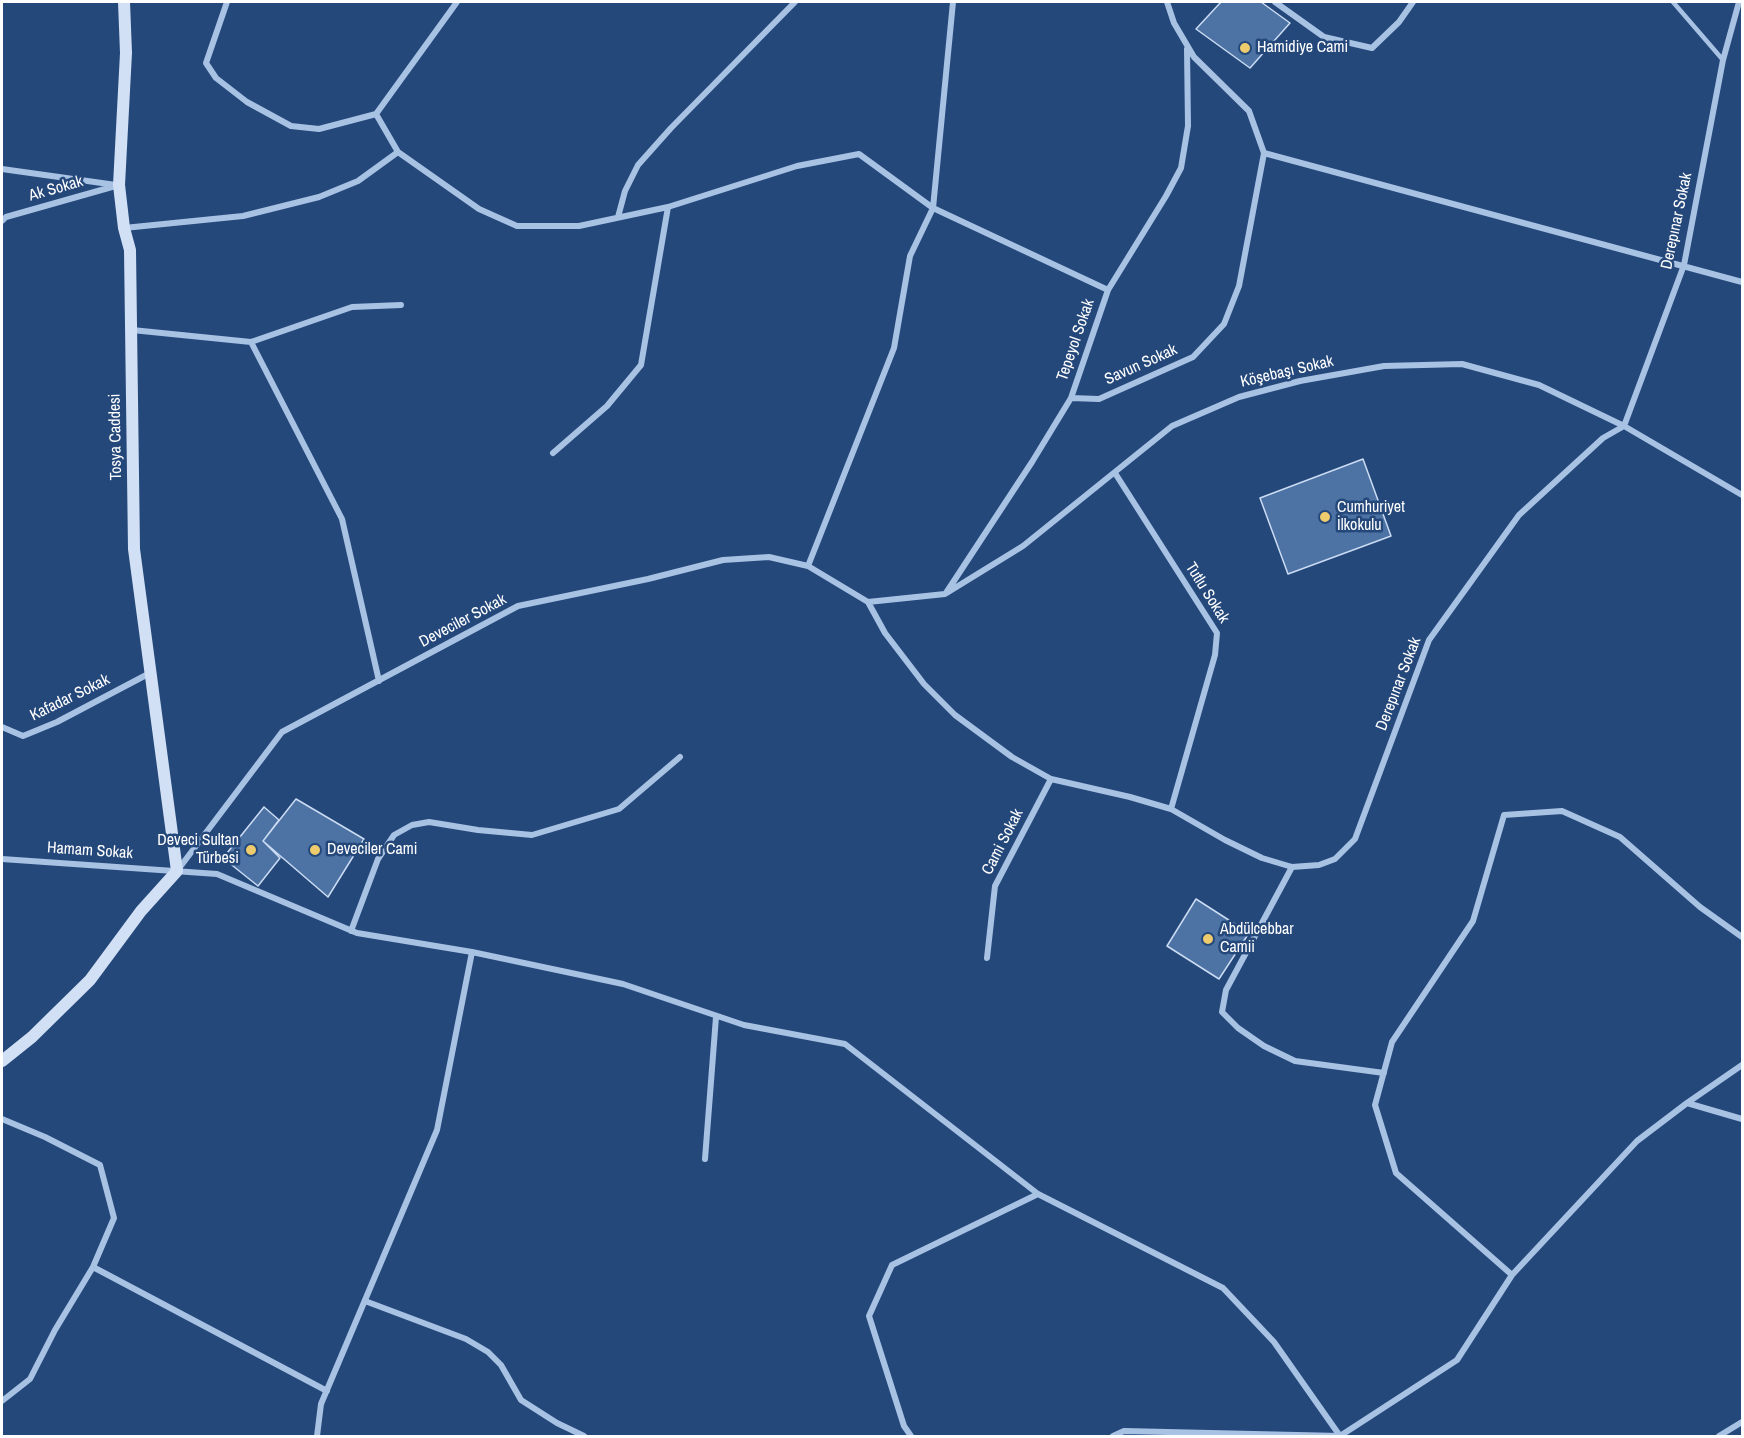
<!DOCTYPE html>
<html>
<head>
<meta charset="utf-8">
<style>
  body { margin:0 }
  #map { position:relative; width:1744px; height:1438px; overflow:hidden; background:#25487b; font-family:"Archivo Narrow",sans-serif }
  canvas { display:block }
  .frame { position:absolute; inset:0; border:3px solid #fff; pointer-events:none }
</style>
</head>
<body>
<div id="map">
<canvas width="1744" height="1438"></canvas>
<div class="frame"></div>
</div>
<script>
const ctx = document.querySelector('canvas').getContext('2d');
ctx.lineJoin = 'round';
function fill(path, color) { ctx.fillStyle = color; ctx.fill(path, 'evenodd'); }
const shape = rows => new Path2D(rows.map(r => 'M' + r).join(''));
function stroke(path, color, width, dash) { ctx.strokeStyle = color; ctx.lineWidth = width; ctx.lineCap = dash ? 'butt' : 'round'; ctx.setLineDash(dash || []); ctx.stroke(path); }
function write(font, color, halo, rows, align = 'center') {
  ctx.font = font + ' "Archivo Narrow",sans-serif'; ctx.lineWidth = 5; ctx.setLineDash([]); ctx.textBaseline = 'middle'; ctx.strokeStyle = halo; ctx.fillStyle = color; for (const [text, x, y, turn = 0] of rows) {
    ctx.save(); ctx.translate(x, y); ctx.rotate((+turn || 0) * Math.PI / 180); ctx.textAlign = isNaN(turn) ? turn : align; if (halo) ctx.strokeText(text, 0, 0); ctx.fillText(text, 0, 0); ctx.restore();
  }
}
const building = shape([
  [1221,2,1261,2,1290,23,1250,68,1196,29,1221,2],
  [1363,459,1391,536,1288,574,1260,498,1363,459],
  [296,799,364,839,328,897,263,841,296,799],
  [264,807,279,820,263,841,280,858,258,886,223,858,264,807],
  [1196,899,1249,933,1219,979,1167,946,1196,899]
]);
fill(building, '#4d72a4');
stroke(building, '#cbdcf4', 1.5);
stroke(shape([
  [1673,2,1723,60]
]), '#a8c2e4', 4.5);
stroke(shape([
  [227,2,206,63,216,78,247,102,291,126,319,129,376,114],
  [457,2,376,114,398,152,479,209,517,226,579,226,668,207,797,166,859,154,933,208,1108,290],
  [1275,2,1324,37,1372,48,1399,22,1413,2],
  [1264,153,1742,282],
  [2,169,116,185],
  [618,217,625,191,638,165,671,128,795,2],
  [2,221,6,217,119,185],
  [124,228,243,216,319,197,358,181,398,152],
  [132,330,251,342,352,307,401,305],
  [251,342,342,519,379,681],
  [1071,398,1108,290,1166,196,1181,168,1188,126,1187,49],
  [553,453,607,406,641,365,668,207],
  [1115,473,1217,633,1215,655,1171,809],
  [808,566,894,348,910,256,933,208,953,2],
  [946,593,1032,462,1071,398,1099,399,1193,357,1224,324,1239,286,1264,153,1249,111,1194,57,1174,23,1167,2],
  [868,602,945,594,1023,546,1172,426,1239,397,1300,381,1384,366,1462,364,1539,385,1624,426,1742,495],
  [2,727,23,736,57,722,150,673],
  [2,859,217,874,357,933,472,952,623,984,744,1025,845,1044,1038,1194,1223,1288,1274,1342,1340,1436],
  [1292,867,1226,990,1222,1012,1238,1028,1264,1046,1295,1061,1384,1073],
  [177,871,282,732,518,606,648,579,723,560,769,557,808,566,868,602,885,633,924,684,955,715,1012,757,1051,779,1130,797,1171,809,1225,840,1262,858,1292,867,1319,865,1335,859,1355,839,1429,640,1519,515,1603,438,1624,426,1684,265,1723,60,1739,2],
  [351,931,378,859,394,835,412,825,429,822,478,830,532,835,619,809,680,757],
  [987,958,995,886,1051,779],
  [1687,1103,1742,1119],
  [2,1119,45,1137,100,1165,114,1218,93,1267,55,1330,30,1379,2,1401],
  [705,1159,716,1017],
  [93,1267,327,1391],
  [1512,1275,1396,1173,1375,1105,1392,1042,1473,921,1504,815,1562,811,1620,837,1700,907,1742,937],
  [365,1301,466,1339,488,1352,501,1365,521,1400,557,1423,584,1436],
  [317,1436,321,1404,437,1130,472,952],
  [911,1436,904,1426,869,1316,892,1265,1038,1194],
  [1113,1436,1124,1431,1340,1436,1457,1360,1512,1275,1637,1141,1687,1103,1742,1065],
  [1719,1436,1742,1422]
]), '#a8c2e4', 6);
stroke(shape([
  [2,1061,32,1037,90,980,141,911,177,871,134,549,130,250,124,228,119,185,126,53,124,2]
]), '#d1e0f4', 12);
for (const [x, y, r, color] of [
  [1245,48,6,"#eecb6c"],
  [1325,517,6,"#eecb6c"],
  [251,850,6,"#eecb6c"],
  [315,850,6,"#eecb6c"],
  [1208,939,6,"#eecb6c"]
]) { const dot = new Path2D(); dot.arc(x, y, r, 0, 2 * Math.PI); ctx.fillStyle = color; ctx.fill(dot); stroke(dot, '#25487b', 2); }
write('16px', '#fff', '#25487b', [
  ["Hamidiye Cami",1257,48],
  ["Cumhuriyet",1337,508],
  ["İlkokulu",1337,526],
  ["Deveci Sultan",239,841,"right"],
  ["Türbesi",239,859,"right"],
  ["Deveciler Cami",327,850],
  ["Abdülcebbar",1220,930],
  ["Camii",1220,948]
], 'left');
write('16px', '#fff', '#25487b', [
  ["Ak Sokak",56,189,-16],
  ["Derepınar Sokak",1677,221,-78],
  ["Tepeyol Sokak",1076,340,-71],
  ["Savun Sokak",1141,365,-24],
  ["Köşebaşı Sokak",1287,372,-13],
  ["Tosya Caddesi",116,437,-91],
  ["Tutlu Sokak",1207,593,58],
  ["Deveciler Sokak",463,621,-28],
  ["Derepınar Sokak",1399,684,-69],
  ["Kafadar Sokak",70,698,-26],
  ["Cami Sokak",1003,842,-63],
  ["Hamam Sokak",90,851,4]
]);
</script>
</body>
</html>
